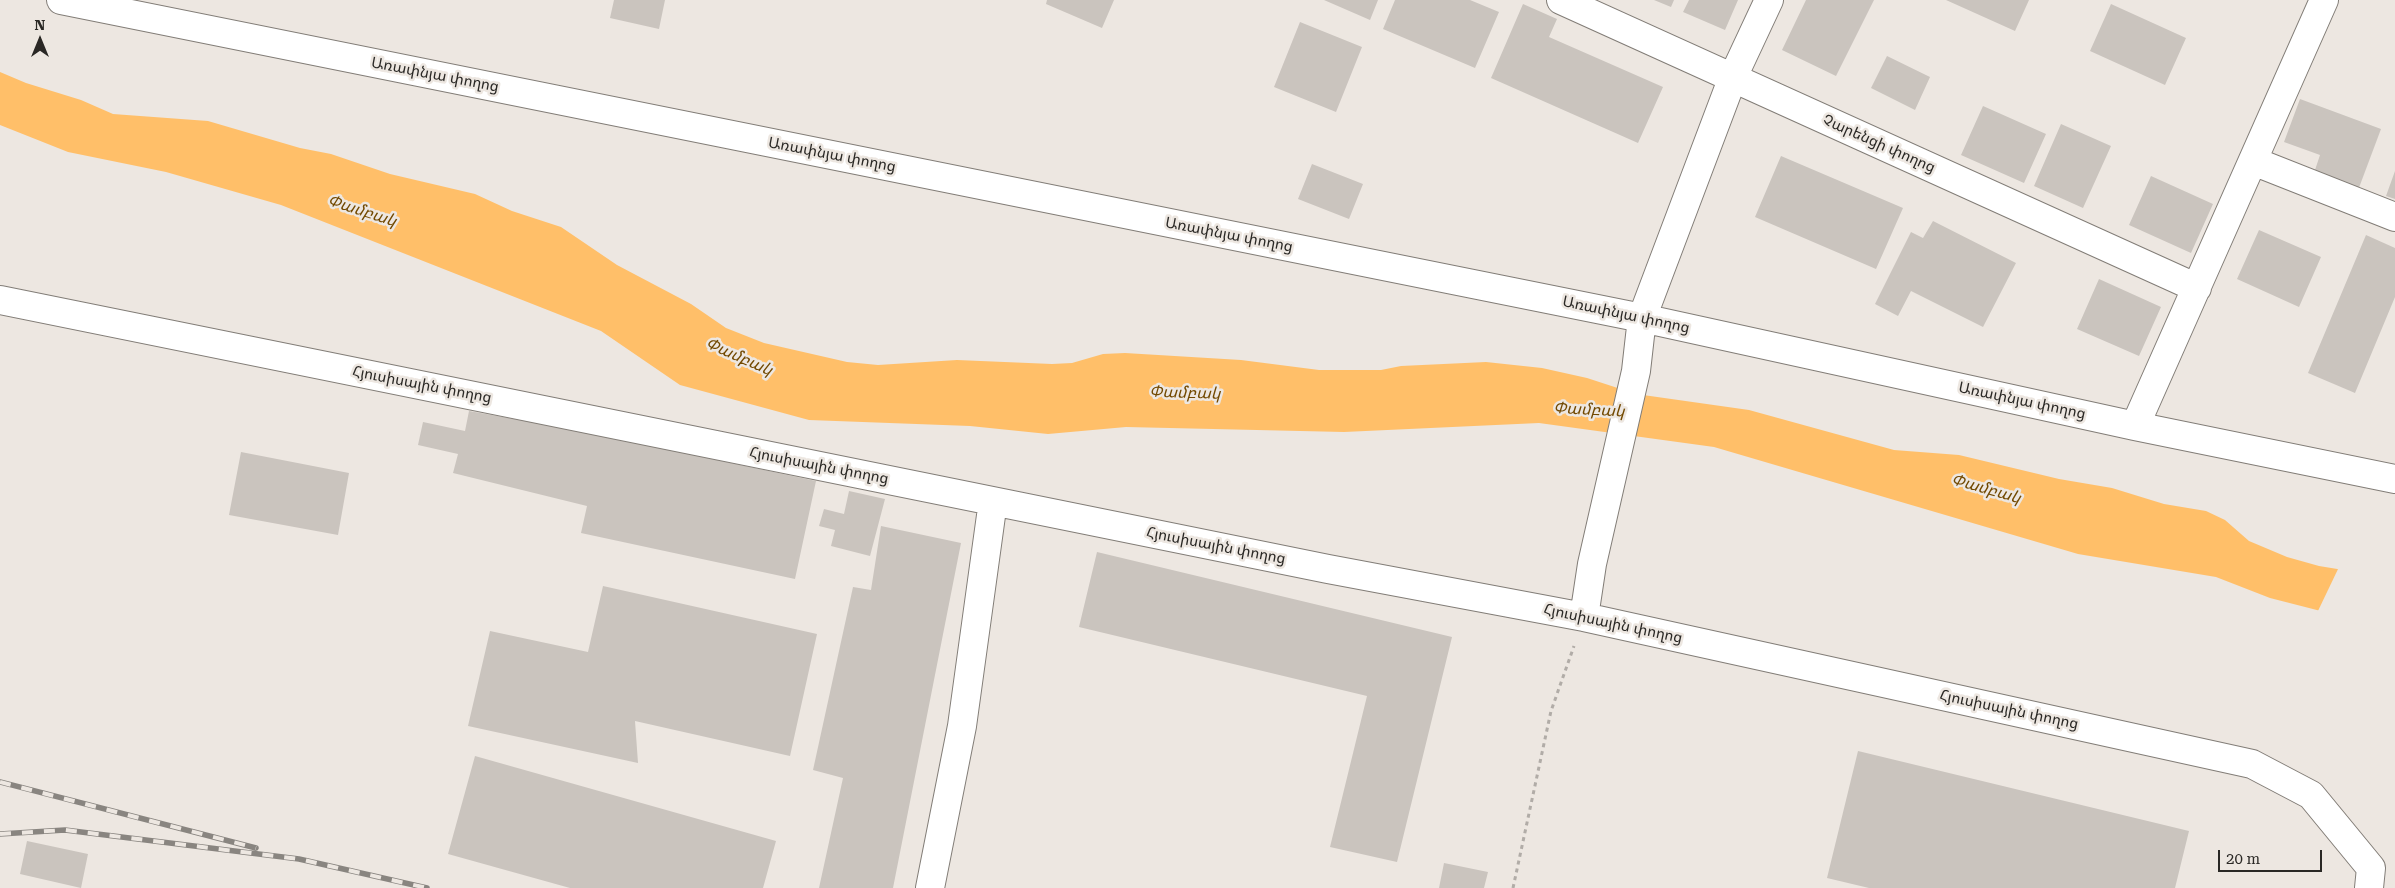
<!DOCTYPE html>
<html>
<head>
<meta charset="utf-8">
<style>
  body { margin:0 }
  #map { position:relative; width:2395px; height:888px; overflow:hidden; background:#ede7e1; font-family:"Roboto Serif",serif }
  canvas { display:block }
  .north { position:absolute; left:15px; top:15px; width:50px; height:50px; -webkit-text-stroke:4px #ede7e1; paint-order:stroke; rotate:0deg; font-size:14px; font-weight:700; line-height:20px; text-align:center; color:#2a2825 }
  .north::after { content:''; display:block; margin:auto; width:18px; height:22px; background:#2a2825; clip-path:polygon(50% 0,100% 100%,50% 72%,0 100%) }
  .scale { position:absolute; left:2218px; top:850px; width:104px; height:22px; box-sizing:border-box; border:2px solid #2a2825; border-top:0; padding-left:6px; font-size:15px; line-height:18px; white-space:nowrap; color:#2a2825; -webkit-text-stroke:4px #ede7e1; paint-order:stroke }
</style>
</head>
<body>
<div id="map">
<canvas width="2395" height="888"></canvas>
<div class="north">N</div>
<div class="scale">20 m</div>
</div>
<script>
const ctx = document.querySelector('canvas').getContext('2d');
ctx.lineJoin = 'round';
function fill(path, color) { ctx.fillStyle = color; ctx.fill(path, 'evenodd'); }
const shape = rows => new Path2D(rows.map(r => 'M' + r).join(''));
function stroke(path, color, width, dash) { ctx.strokeStyle = color; ctx.lineWidth = width; ctx.lineCap = dash ? 'butt' : 'round'; ctx.setLineDash(dash || []); ctx.stroke(path); }
function write(font, color, halo, rows, align = 'center') {
  ctx.font = font + ' "Roboto Serif","Noto Sans Armenian",serif'; ctx.lineWidth = 5; ctx.setLineDash([]); ctx.textBaseline = 'middle'; ctx.strokeStyle = halo; ctx.fillStyle = color; for (const [text, x, y, turn = 0] of rows) {
    ctx.save(); ctx.translate(x, y); ctx.rotate((+turn || 0) * Math.PI / 180); ctx.textAlign = isNaN(turn) ? turn : align; if (halo) ctx.strokeText(text, 0, 0); ctx.fillText(text, 0, 0); ctx.restore();
  }
}
fill(shape([
  [0,72,26,83,81,100,113,114,208,121,300,148,331,154,390,174,475,194,512,211,561,227,617,265,691,304,726,328,764,343,847,362,878,365,957,360,1052,364,1072,363,1103,354,1125,353,1241,360,1319,370,1381,370,1401,366,1486,362,1542,368,1587,378,1636,394,1749,410,1894,450,1959,455,2059,479,2112,488,2164,504,2206,511,2225,520,2249,541,2287,557,2319,566,2380,576,2387,628,2270,598,2216,577,2078,554,1714,447,1539,423,1344,432,1126,427,1048,434,970,426,809,420,680,385,601,331,281,205,166,172,68,152,0,125]
]), '#ffbf69');
fill(shape([
  [2339,567,2395,578,2395,634,2317,613]
]), '#ede7e1');
fill(shape([
  [614,0,665,0,659,29,610,18],
  [1047,0,1114,0,1102,28,1046,4],
  [1324,0,1378,0,1370,20],
  [1395,0,1470,0,1499,12,1475,68,1383,29],
  [1654,0,1674,0,1671,7],
  [1689,0,1738,0,1725,30,1683,12],
  [1806,0,1874,0,1836,76,1782,50],
  [1946,0,2029,0,2015,31],
  [1523,4,1557,19,1549,37,1663,87,1638,143,1491,78],
  [2111,4,2186,38,2165,85,2090,51],
  [1300,22,1362,47,1336,112,1274,87],
  [1887,56,1930,77,1915,110,1871,88],
  [2300,99,2381,129,2357,193,2313,176,2320,155,2284,142],
  [1983,106,2046,134,2024,183,1961,155],
  [2061,124,2111,146,2083,208,2034,186],
  [1781,156,1903,208,1876,269,1755,217],
  [1312,164,1363,184,1349,219,1298,199],
  [2395,171,2395,199,2386,196],
  [2151,176,2213,204,2191,253,2129,225],
  [1933,221,2016,263,1983,327,1911,291,1898,316,1875,304,1911,232,1923,238],
  [2259,230,2321,257,2299,307,2237,279],
  [2366,235,2395,248,2395,297,2355,393,2308,373],
  [2099,279,2161,307,2139,356,2077,329],
  [469,411,571,429,816,481,795,579,581,533,587,506,453,473,458,454,418,445,423,422,465,431],
  [241,452,349,473,338,535,229,515],
  [849,491,885,499,870,556,831,546,835,530,819,526,824,509,844,514],
  [881,526,961,543,893,888,819,888,843,778,813,770,853,587,871,590],
  [1097,552,1452,637,1397,862,1330,847,1367,696,1079,627],
  [603,586,817,634,790,756,635,721,638,763,468,726,490,631,588,652],
  [1858,751,2189,831,2175,888,1869,888,1827,878],
  [475,756,776,841,763,888,570,888,448,854],
  [27,841,88,854,81,888,20,874],
  [1444,863,1488,872,1484,888,1439,888]
]), '#cac4be');
const street = shape([
  [61,0,1642,318,2135,426,2395,479],
  [1561,0,2197,288],
  [2253,161,2395,217],
  [0,300,1328,569,1584,617,2252,764,2311,795,2371,868,2369,888],
  [2135,426,2324,0],
  [1584,617,1592,564,1636,371,1642,318,1733,77,1769,0],
  [930,888,962,726,993,501]
]);
stroke(street, '#827d77', 30);
stroke(shape([
  [1513,888,1551,711,1574,646]
]), '#b1aca7', 3, [4, 4]);
stroke(street, '#fff', 28);
const rail = shape([
  [0,782,256,848],
  [0,834,65,830,299,859,427,888]
]);
stroke(rail, '#898580', 5.5);
stroke(rail, '#ede7e1', 4, [11]);
write('15px', '#2a2825', '#ede7e1', [
  ["Առափնյա փողոց",435,75,11],
  ["Չարենցի փողոց",1879,144,24],
  ["Առափնյա փողոց",832,155,11],
  ["Առափնյա փողոց",1229,235,11],
  ["Առափնյա փողոց",1626,315,12],
  ["Հյուսիսային փողոց",422,385,11],
  ["Առափնյա փողոց",2022,401,12],
  ["Հյուսիսային փողոց",819,466,11],
  ["Հյուսիսային փողոց",1216,546,11],
  ["Հյուսիսային փողոց",1613,624,12],
  ["Հյուսիսային փողոց",2009,710,12]
]);
write('italic 16px', '#724900', '#ede7e1', [
  ["Փամբակ",362,211,18],
  ["Փամբակ",739,357,24],
  ["Փամբակ",1185,393,2],
  ["Փամբակ",1589,410,3],
  ["Փամբակ",1986,489,16]
]);
</script>
</body>
</html>
